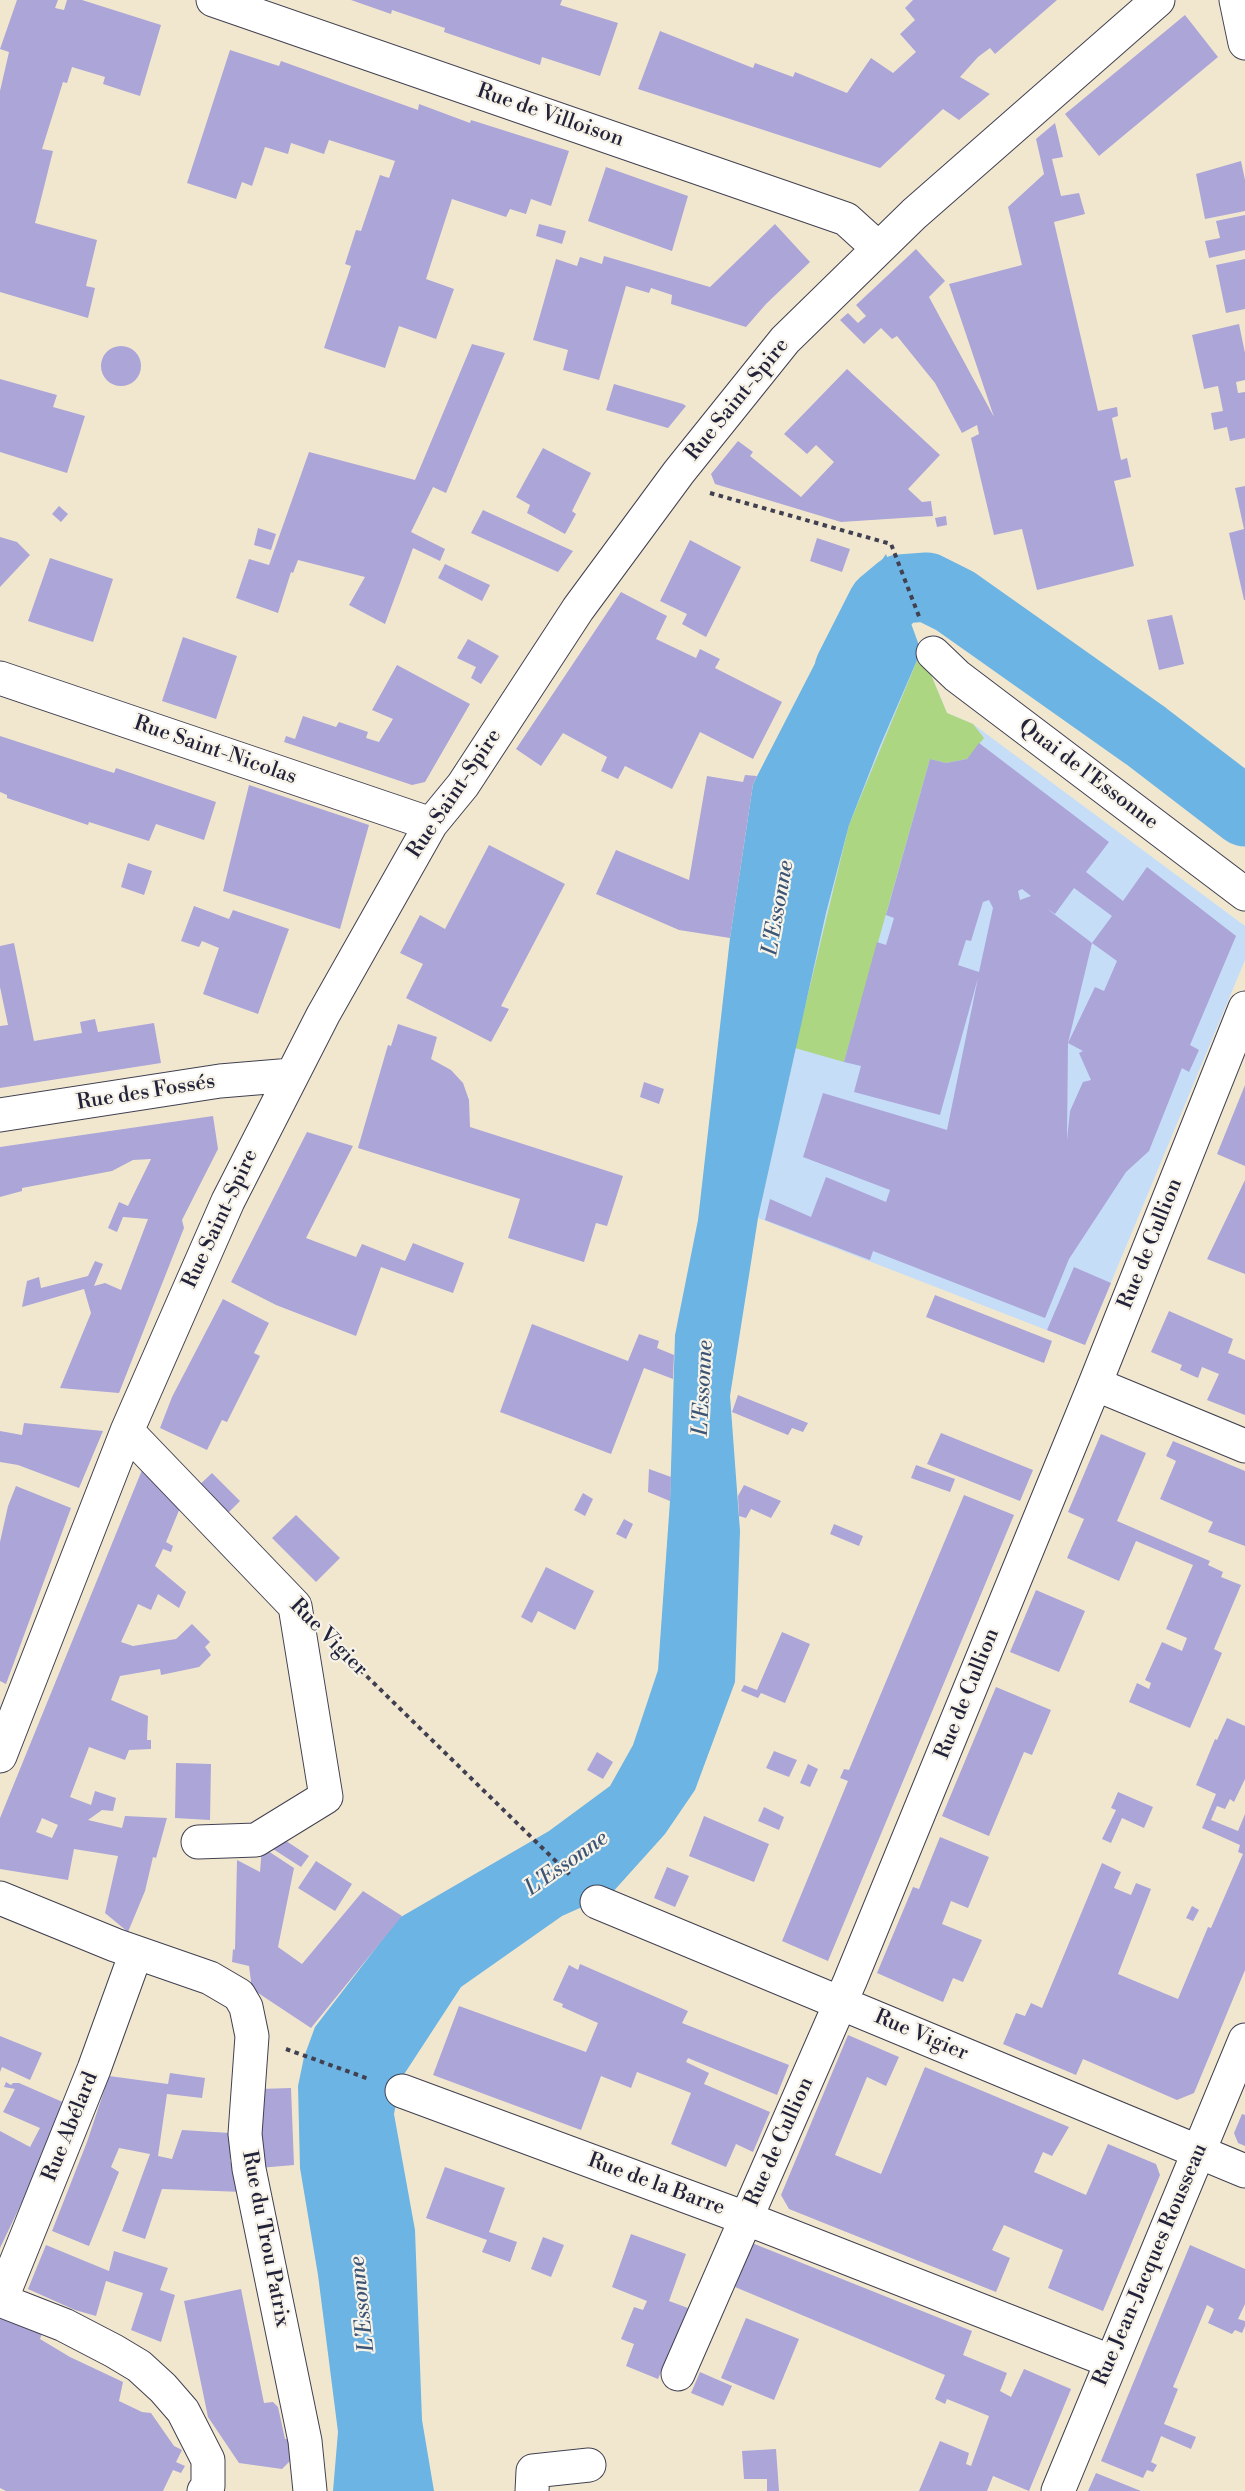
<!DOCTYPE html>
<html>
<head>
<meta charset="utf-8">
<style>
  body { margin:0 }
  canvas { display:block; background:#f1e7cf }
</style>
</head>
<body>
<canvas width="1245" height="2491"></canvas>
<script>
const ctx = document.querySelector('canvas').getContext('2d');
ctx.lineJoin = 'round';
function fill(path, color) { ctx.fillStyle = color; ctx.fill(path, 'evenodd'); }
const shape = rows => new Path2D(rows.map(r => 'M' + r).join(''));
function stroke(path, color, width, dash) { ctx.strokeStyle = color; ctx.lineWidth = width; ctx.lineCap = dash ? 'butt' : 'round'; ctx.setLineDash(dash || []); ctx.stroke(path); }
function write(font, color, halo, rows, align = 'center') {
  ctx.font = font + ' "Libre Bodoni",serif'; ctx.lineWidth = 4.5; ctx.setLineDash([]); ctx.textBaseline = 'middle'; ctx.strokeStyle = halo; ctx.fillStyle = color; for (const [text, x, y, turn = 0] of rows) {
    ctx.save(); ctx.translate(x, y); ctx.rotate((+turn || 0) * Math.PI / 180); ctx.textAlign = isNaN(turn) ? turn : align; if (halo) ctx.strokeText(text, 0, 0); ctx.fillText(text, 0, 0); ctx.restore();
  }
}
fill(shape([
  [921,651,947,713,973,724,1245,926,1245,960,1085,1345,758,1218,826,913,849,825,880,746]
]), '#c6ddf8');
fill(shape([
  [921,651,947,713,973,724,984,738,967,759,946,763,930,759,844,1062,795,1048,849,825]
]), '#acd682');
fill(shape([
  [886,554,921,651,880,746,849,825,826,913,758,1218,730,1396,740,1531,735,1682,695,1790,665,1834,611,1894,562,1916,461,1987,401,2079,394,2114,415,2230,422,2420,434,2491,333,2491,338,2432,318,2275,300,2168,298,2086,304,2057,315,2027,399,1918,549,1831,610,1786,633,1745,658,1670,670,1501,675,1335,698,1220,730,938,753,784,826,642]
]), '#6cb4e3');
stroke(shape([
  [849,669,882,604,900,589,927,587,955,601,1146,736,1245,812]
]), '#6cb4e3', 69);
fill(shape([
  [17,0,58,0,55,8,64,10,67,0,82,0,161,25,140,96,103,84,105,77,72,67,67,83,63,82,42,149,53,151,35,223,97,240,86,286,95,288,88,318,0,292,0,91,9,52,0,49],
  [351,0,562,0,560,5,618,23,600,76,542,57,540,65,444,32,445,28,392,10,391,14],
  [913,0,1057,0,995,54,990,48,978,57,960,77,990,94,959,120,943,109,880,168,638,89,660,31,753,68,755,63,793,77,795,72,847,93,871,58,893,73,916,52,900,34,915,20,905,8],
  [1185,15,1218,57,1099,156,1065,114],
  [230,50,279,66,281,61,418,110,419,104,470,123,471,120,569,151,551,206,531,199,526,214,510,209,506,217,452,199,426,279,454,289,436,339,399,326,385,368,324,348,351,266,345,264,356,230,361,231,380,175,389,178,395,161,329,140,324,154,291,143,288,154,265,147,252,186,242,182,236,199,187,183],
  [1055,123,1063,157,1052,159,1061,196,1079,193,1085,214,1054,222,1098,411,1117,407,1118,416,1112,418,1121,460,1127,458,1131,477,1114,481,1134,566,1037,590,1022,529,994,535,971,438,979,434,977,425,962,433,935,383,897,336,892,339,881,328,864,344,840,320,848,313,858,323,866,316,856,305,916,249,945,281,929,297,994,417,949,284,1022,265,1008,207,1044,174,1036,139],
  [1241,161,1245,180,1245,211,1205,219,1196,174],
  [606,167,688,196,672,251,588,221],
  [1245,215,1245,250,1209,258,1205,241,1220,238,1216,221],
  [539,224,566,231,562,244,536,236],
  [775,224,810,262,766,304,746,327,671,304,672,295,651,288,649,293,626,286,599,380,563,370,568,350,533,340,556,259,577,266,580,257,602,264,604,256,710,287],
  [1245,259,1245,309,1226,313,1216,265],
  [1239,324,1245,353,1245,380,1236,382,1238,393,1245,392,1245,438,1230,441,1227,427,1214,430,1211,413,1223,411,1218,386,1204,389,1192,335],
  [472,344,505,353,446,493,433,487,411,532,445,549,440,561,413,548,385,624,349,605,365,577,298,560,293,573,291,572,278,613,236,598,249,559,269,565,309,452,415,480],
  '101 366a20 20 0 1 1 40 0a20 20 0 1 1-40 0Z',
  [847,369,940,455,908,489,922,502,931,501,933,516,841,522,715,484,711,474,738,441,753,452,750,456,801,497,834,462,816,445,807,454,784,434],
  [0,379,57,395,53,407,85,416,67,473,0,452],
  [614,384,683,404,686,406,668,428,606,410],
  [543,448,591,473,572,511,576,514,565,534,527,513,530,505,516,497],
  [1245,486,1245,600,1244,600,1229,533,1244,529,1235,488],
  [59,506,68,514,61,522,52,514],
  [483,510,573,551,558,572,471,533],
  [946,516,947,525,937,527,935,518],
  [258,528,276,534,271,550,254,545],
  [0,537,17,542,30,555,0,587],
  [817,538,850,549,842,572,810,561],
  [690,540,741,567,706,637,682,624,687,614,660,601],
  [50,558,113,579,93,642,28,621],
  [445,564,490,585,482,601,438,578],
  [621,592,667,616,656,639,696,658,700,649,720,659,715,668,782,702,753,759,700,732,672,789,625,766,618,779,601,771,607,757,563,733,541,766,516,749],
  [1172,615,1184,664,1159,670,1147,620],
  [183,637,237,656,216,719,162,701],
  [468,639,499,656,481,684,471,678,476,667,457,658],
  [397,665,470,704,425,782,412,785,284,742,286,736,295,739,303,716,336,727,339,722,368,732,366,738,379,742,393,719,372,710],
  [0,736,114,773,116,768,216,802,204,840,156,824,149,841,89,822,88,825,7,798,7,795,0,792],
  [979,743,1109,842,1086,872,1123,901,1147,867,1236,936,1190,1045,1199,1050,1189,1072,1182,1068,1149,1151,1126,1172,1069,1259,1045,1318,873,1251,870,1260,765,1220,770,1199,811,1217,826,1177,886,1202,890,1190,803,1157,823,1093,947,1130,978,978,940,1115,854,1092,861,1066,844,1062,877,942,886,945,894,918,886,915,930,759,946,763,967,759],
  [1074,888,1112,916,1092,943,1117,961,1104,991,1095,987,1068,1043,1092,943,1046,908,1055,914],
  [1022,889,1031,896,1020,900,1018,891],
  [989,900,993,908,979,972,958,965,966,940,971,941,983,902],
  [1068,1043,1083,1051,1079,1053,1091,1080,1083,1082,1070,1111,1067,1140],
  [745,775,757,776,753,784,730,938,679,930,596,894,616,850,689,880,707,776,743,782],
  [249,785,369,825,340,929,223,891],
  [489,845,565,884,501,1006,509,1009,491,1042,406,998,423,964,400,953,420,915,445,929],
  [128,863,152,871,144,895,121,887],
  [194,906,229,919,233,910,289,929,258,1014,203,994,219,948,202,941,199,947,181,941],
  [14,943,34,1041,82,1033,80,1022,95,1019,98,1032,154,1023,161,1063,0,1088,0,1026,8,1025,0,987,0,946],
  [398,1024,437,1037,431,1059,451,1070,463,1083,469,1100,470,1127,623,1176,607,1226,596,1223,584,1262,508,1238,520,1199,358,1148,388,1045,391,1046],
  [644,1082,664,1089,659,1104,640,1097],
  [1245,1085,1245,1166,1217,1154],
  [213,1116,218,1149,182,1220,184,1228,119,1393,60,1388,91,1313,84,1289,22,1307,27,1281,39,1277,41,1288,88,1276,95,1261,103,1264,94,1286,105,1283,121,1290,148,1219,123,1217,117,1232,108,1228,119,1202,128,1206,151,1159,133,1160,112,1171,22,1188,22,1191,0,1197,0,1147],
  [307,1132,353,1146,306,1238,356,1257,362,1244,405,1261,413,1243,464,1263,453,1293,381,1267,356,1336,276,1305,231,1282],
  [1245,1180,1245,1274,1207,1259],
  [1074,1267,1111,1283,1085,1345,1047,1330],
  [935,1295,1052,1341,1044,1363,926,1317],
  [223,1299,269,1323,254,1353,260,1356,227,1422,222,1420,207,1450,160,1428,172,1397],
  [1169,1311,1233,1339,1228,1353,1245,1360,1245,1415,1207,1400,1219,1374,1202,1367,1198,1378,1180,1370,1182,1365,1151,1352],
  [532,1324,628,1361,639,1334,659,1341,657,1348,674,1355,673,1379,644,1368,611,1454,500,1412],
  [738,1395,808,1423,803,1432,792,1428,788,1435,766,1426,732,1412],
  [24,1423,103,1431,79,1488,18,1465,0,1462,0,1431,22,1435],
  [941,1433,1033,1470,1020,1501,927,1464],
  [1101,1434,1146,1453,1117,1521,1210,1561,1208,1565,1223,1572,1221,1577,1241,1585,1214,1649,1222,1653,1190,1728,1129,1702,1137,1683,1149,1689,1151,1683,1145,1680,1162,1642,1182,1651,1187,1638,1166,1629,1193,1565,1136,1541,1119,1581,1067,1558,1084,1519,1068,1512],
  [1173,1441,1245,1471,1245,1546,1208,1532,1213,1522,1160,1499,1176,1461,1166,1456],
  [916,1465,955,1479,950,1492,911,1478],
  [649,1469,671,1477,670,1501,648,1492],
  [142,1470,180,1508,166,1542,173,1546,171,1552,163,1549,155,1566,186,1592,179,1608,158,1594,151,1610,138,1604,121,1642,133,1646,176,1639,192,1624,210,1642,205,1647,211,1655,199,1667,161,1675,160,1669,120,1676,111,1700,148,1716,147,1740,151,1740,151,1749,129,1750,125,1760,89,1747,70,1797,91,1805,95,1791,116,1798,113,1811,102,1810,88,1820,122,1828,125,1816,167,1818,156,1858,153,1857,145,1891,128,1932,105,1913,118,1856,74,1849,68,1880,0,1869,0,1818],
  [42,1818,58,1825,52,1838,36,1832],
  [212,1473,240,1501,222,1519,193,1491],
  [744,1485,781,1501,771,1518,751,1509,746,1518,739,1516,738,1496],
  [16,1486,71,1508,6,1684,0,1681,0,1542,8,1506],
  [583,1493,593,1499,585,1516,574,1510],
  [964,1495,1014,1515,828,1961,782,1941,848,1781,840,1778,844,1769,849,1770],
  [296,1515,340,1558,316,1582,272,1538],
  [624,1519,633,1524,626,1539,616,1534],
  [834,1524,863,1536,859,1546,830,1534],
  [546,1567,594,1591,575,1630,538,1611,532,1623,521,1617],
  [1036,1590,1085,1611,1059,1672,1010,1652],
  [782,1632,810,1644,785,1703,761,1693,758,1698,741,1691,744,1685,757,1690],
  [996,1687,1051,1710,1032,1755,1024,1752,989,1836,942,1816],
  [1227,1718,1245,1726,1245,1779,1234,1802,1230,1799,1225,1809,1217,1806,1211,1820,1238,1831,1245,1814,1245,1970,1194,2093,1177,2100,1083,2059,1076,2075,1003,2044,1016,2013,1025,2016,1031,2003,1042,2008,1102,1863,1121,1872,1114,1888,1131,1895,1136,1883,1151,1889,1118,1974,1178,1999,1208,1927,1211,1928,1243,1854,1238,1852,1240,1845,1202,1828,1216,1794,1196,1785,1215,1739,1217,1740],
  [774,1751,797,1760,789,1777,766,1768],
  [597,1752,613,1762,603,1779,587,1770],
  [176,1763,211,1764,210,1820,175,1818],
  [808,1764,818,1769,810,1787,800,1783],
  [1118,1792,1153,1807,1144,1828,1122,1818,1111,1843,1102,1839,1116,1810,1111,1808],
  [764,1807,784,1817,779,1830,758,1821],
  [704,1816,769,1844,754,1882,689,1856],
  [274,1833,309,1856,301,1867,262,1842],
  [940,1837,989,1857,968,1908,951,1901,942,1924,982,1940,963,1982,953,1978,943,2002,877,1973,913,1887,919,1889],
  [262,1847,294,1868,278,1947,302,1964,363,1891,402,1916,311,2028,252,1989,249,1966,232,1962,233,1949,235,1950,237,1860,260,1872],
  [316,1861,352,1884,335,1911,298,1888],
  [667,1867,689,1876,675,1907,654,1898],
  [1192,1906,1199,1910,1193,1921,1186,1918],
  [580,1964,688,2011,682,2023,789,2065,777,2095,688,2058,686,2062,709,2073,704,2084,770,2112,753,2152,736,2144,726,2167,671,2144,691,2093,637,2072,631,2088,601,2076,581,2130,433,2075,459,2006,586,2052,598,2023,562,2007,563,2004,553,2000,569,1965,578,1970],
  [848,2035,899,2057,886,2086,867,2077,835,2155,881,2174,925,2067,1069,2127,1052,2156,1043,2152,1034,2172,1086,2195,1108,2144,1156,2164,1160,2175,1103,2311,1048,2288,1063,2250,1004,2225,992,2250,1010,2258,996,2292,789,2209,781,2195],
  [0,2036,42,2053,30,2080,2,2067,0,2072],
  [170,2073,205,2078,202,2098,167,2094,158,2156,172,2159,182,2130,230,2133,230,2162,237,2162,243,2192,162,2189,145,2239,122,2231,150,2154,119,2148,111,2167,119,2172,89,2246,52,2231,87,2142,109,2076,168,2084],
  [6,2082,11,2085,13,2083,19,2083,65,2103,54,2135,0,2248,0,2131,30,2147,40,2128,3,2112,15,2089,4,2087],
  [291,2088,294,2165,259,2168,259,2089],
  [1242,2114,1245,2115,1245,2146,1238,2143,1234,2133],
  [445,2167,505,2188,489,2232,517,2242,510,2262,482,2252,487,2240,426,2218],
  [631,2234,686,2254,669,2301,688,2308,658,2379,626,2366,634,2344,621,2339,634,2307,643,2310,647,2301,612,2287],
  [543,2237,564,2245,551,2277,531,2269],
  [752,2243,972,2331,963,2355,1007,2373,1000,2391,1011,2397,1024,2369,1071,2389,1029,2491,993,2476,987,2491,919,2491,940,2441,969,2453,966,2464,971,2466,989,2416,947,2399,945,2404,935,2399,945,2375,735,2287],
  [46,2245,109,2271,114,2251,168,2268,160,2290,175,2295,161,2342,131,2330,143,2293,106,2281,96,2316,75,2310,28,2289],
  [1190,2245,1245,2269,1245,2304,1238,2319,1245,2321,1245,2326,1242,2333,1235,2330,1232,2334,1208,2323,1214,2309,1207,2305,1173,2387,1178,2389,1164,2424,1196,2437,1191,2449,1161,2436,1151,2462,1157,2465,1153,2472,1147,2470,1143,2478,1101,2461],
  [241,2289,264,2403,273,2402,278,2407,285,2439,289,2439,290,2461,282,2469,239,2463,208,2417,184,2301],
  [0,2318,11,2322,13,2318,19,2319,17,2325,42,2333,40,2339,70,2357,123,2382,119,2401,142,2412,151,2413,174,2446,182,2450,176,2462,185,2466,181,2473,173,2470,163,2491,6,2491,0,2488],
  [746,2318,799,2339,774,2400,721,2378],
  [700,2372,732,2386,723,2406,691,2393],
  [776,2449,779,2491,767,2491,767,2479,744,2479,742,2451],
  [1096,2473,1141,2491,1088,2491]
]), '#aca5d8');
const minor = shape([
  [213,0,846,219,878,248],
  [1236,0,1245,43],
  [933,653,957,676,1245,894],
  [0,678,431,824],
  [0,1115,220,1081,292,1075],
  [1095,1384,1245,1446],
  [127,1431,295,1606,326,1797,256,1840,198,1842],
  [0,1756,127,1431,228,1201,323,1015,431,824,463,785,578,609,679,472,785,340,914,214,1158,0],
  [0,1898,115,1945,210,1978,239,1995,246,2007,252,2036,245,2134,249,2169,305,2441,310,2491],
  [597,1902,1245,2171],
  [402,2091,745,2218,1110,2361],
  [0,2300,64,2325,114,2351,139,2366,163,2388,183,2411,208,2460,208,2486,204,2491],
  [1,2300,94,2069,136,1953],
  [678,2374,850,1981,1095,1384,1245,1008],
  [532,2491,533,2471,589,2465],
  [1058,2491,1245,2040]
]);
stroke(minor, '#414051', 35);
stroke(shape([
  [710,493,891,544,920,619],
  [341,1651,571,1876],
  [286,2049,369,2079]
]), '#414051', 4, [4.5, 4.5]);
stroke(minor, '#fff', 33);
write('21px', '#22223b', '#f7f3e8', [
  ["Rue de Villoison",550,116,19],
  ["Rue Saint-Spire",738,400,-51],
  ["Rue Saint-Nicolas",215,751,19],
  ["Quai de l'Essonne",1088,775,37],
  ["Rue Saint-Spire",455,794,-56],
  ["Rue des Fossés",146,1093,-9],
  ["Rue Saint-Spire",221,1219,-65],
  ["Rue de Cullion",1151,1244,-68],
  ["Rue Vigier",328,1638,45],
  ["Rue de Cullion",968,1694,-68],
  ["Rue Vigier",921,2036,23],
  ["Rue Abélard",71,2127,-68],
  ["Rue de Cullion",780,2142,-66],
  ["Rue de la Barre",656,2185,20],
  ["Rue du Trou Patrix",265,2239,79],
  ["Rue Jean-Jacques Rousseau",1151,2265,-67]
]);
write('italic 22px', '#3c5576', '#f7f3e8', [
  ["L'Essonne",779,908,-80],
  ["L'Essonne",704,1388,-87],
  ["L'Essonne",567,1864,-35],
  ["L'Essonne",363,2304,-96]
]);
</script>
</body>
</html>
